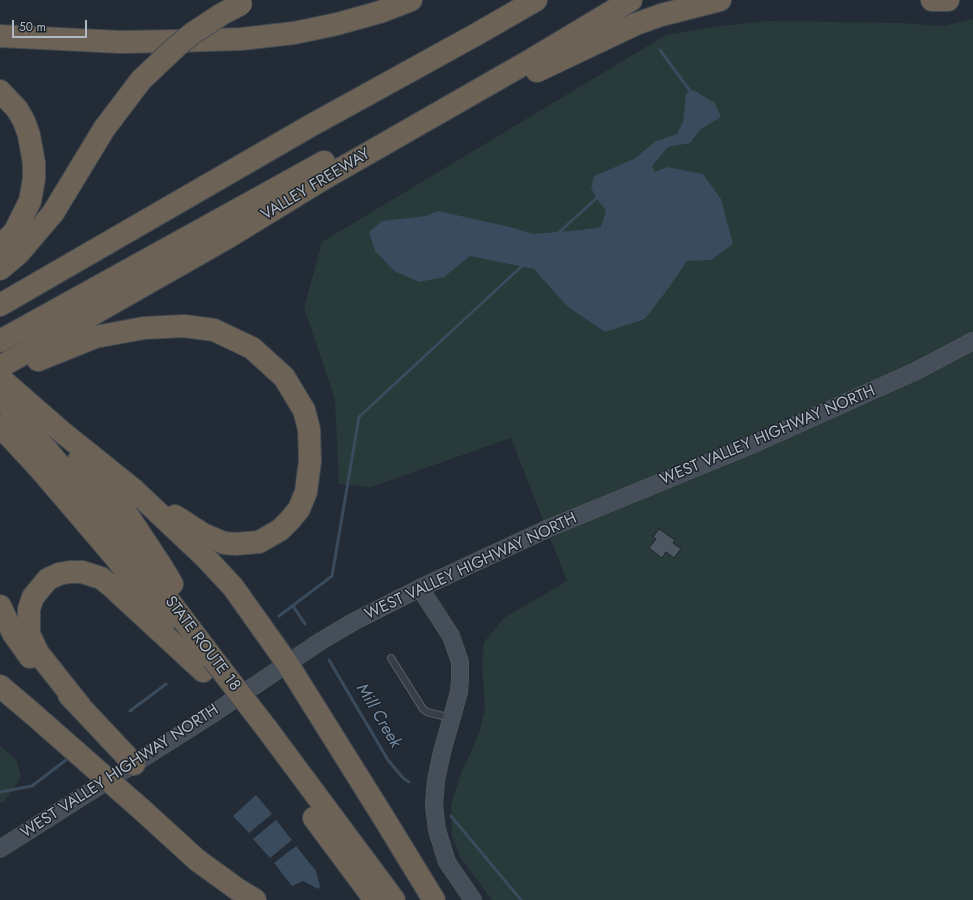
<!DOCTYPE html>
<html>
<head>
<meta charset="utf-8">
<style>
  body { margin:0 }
  #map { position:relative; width:973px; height:900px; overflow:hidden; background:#232c36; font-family:Jost,sans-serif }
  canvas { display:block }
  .scale { position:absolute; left:12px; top:20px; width:75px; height:18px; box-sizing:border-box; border:2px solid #b1b9c3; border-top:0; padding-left:5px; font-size:12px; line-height:14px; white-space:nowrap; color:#b1b9c3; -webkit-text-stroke:3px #1c232b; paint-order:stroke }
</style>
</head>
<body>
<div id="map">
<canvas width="973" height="900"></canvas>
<div class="scale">50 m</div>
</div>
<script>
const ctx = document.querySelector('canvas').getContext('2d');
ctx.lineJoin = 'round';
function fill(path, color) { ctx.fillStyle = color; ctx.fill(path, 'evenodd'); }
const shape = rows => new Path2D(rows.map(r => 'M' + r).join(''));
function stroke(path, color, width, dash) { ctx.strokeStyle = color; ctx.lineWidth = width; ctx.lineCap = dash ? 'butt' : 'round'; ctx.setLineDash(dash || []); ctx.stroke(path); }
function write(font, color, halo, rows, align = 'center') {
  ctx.font = font + ' Jost,sans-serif'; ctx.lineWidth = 3; ctx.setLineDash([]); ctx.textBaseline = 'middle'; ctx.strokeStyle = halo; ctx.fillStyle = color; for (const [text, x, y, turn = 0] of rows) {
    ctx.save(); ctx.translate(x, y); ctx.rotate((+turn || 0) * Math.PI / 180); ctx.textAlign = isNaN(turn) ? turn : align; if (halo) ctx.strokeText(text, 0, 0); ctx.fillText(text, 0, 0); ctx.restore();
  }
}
fill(shape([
  [973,19,973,900,492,900,460,857,452,836,451,805,460,776,480,731,485,708,482,664,484,642,504,618,567,581,511,438,371,487,339,484,335,399,304,308,322,242,666,35,713,27,766,21,901,23,943,26],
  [0,745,17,761,21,777,4,802,0,803]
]), '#283a39');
fill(shape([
  [693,90,715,103,721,117,701,129,690,143,668,147,652,166,655,172,667,167,703,174,721,199,733,244,711,260,687,261,670,286,645,319,605,332,567,306,534,269,470,256,444,277,419,282,394,271,375,251,369,232,382,221,426,216,438,211,510,227,533,234,581,230,601,227,606,210,599,202,591,188,594,176,634,159,656,141,677,134,683,122,686,94],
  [256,795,272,814,249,833,233,816],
  [276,820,292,840,270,858,253,839],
  [296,846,316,871,320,887,318,889,303,881,292,886,274,863]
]), '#3a4b5d');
stroke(shape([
  [660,50,690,91,690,95],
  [557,234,599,196],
  [293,606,305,624],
  [279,616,332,576,359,417,523,265],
  [329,660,388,760,403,778,409,782],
  [130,711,166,684],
  [0,792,32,786,66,760],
  [451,816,521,900]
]), '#3a4b5d', 3);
const building = shape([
  [659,529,675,540,673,543,681,549,674,558,666,552,662,558,649,548,656,539,653,537,659,529]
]);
fill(building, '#4c5661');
stroke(building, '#1e252d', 1);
const lane = shape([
  [391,658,423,709,427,712,451,718]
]);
const secondary = shape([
  [420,588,451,636,460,662,460,679,459,692,442,752,436,780,434,805,437,830,447,862,473,900],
  [0,849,208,717,321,641,355,621,420,588,549,528,749,446,916,371,973,341]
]);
const highway = shape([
  [932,0,948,0],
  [0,36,120,42,176,41,241,39,294,33,337,24,380,12,411,0],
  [537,71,636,24,661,15,720,0],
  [0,91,17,109,24,121,29,135,34,163,34,179,30,201,15,231,0,247],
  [0,269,19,253,53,213,104,129,141,80],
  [0,305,310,126,477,34,536,0],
  [0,341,324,162],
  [38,360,95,337,144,328,184,326,214,330,252,348,284,377,304,410,309,429,310,461,306,492,299,509,290,520,280,530,259,542,235,544,224,543,203,534,175,516],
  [0,367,225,239,323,179,531,60,631,0],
  [0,378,62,432,133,489,205,557,233,587,287,663,382,815,434,900],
  [0,397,47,450,126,544,213,659],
  [0,426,40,469,116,558,165,621],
  [79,460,121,505,162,567,172,584],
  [0,606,13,633,30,657],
  [0,686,33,714],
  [69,695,134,764],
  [80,706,38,653,29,634,29,609,33,597,48,579,59,574,70,572,82,572,101,578,110,585,203,671],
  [267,729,394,900],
  [140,808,197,860,237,889,255,900],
  [314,818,375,900]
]);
stroke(lane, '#545c64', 8);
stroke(secondary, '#545c64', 18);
stroke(highway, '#414951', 24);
stroke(lane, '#373e47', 6);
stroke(secondary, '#454e59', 17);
stroke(highway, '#6c6255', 22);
const highwayBridge = shape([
  [141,80,177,46,193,33,222,14,241,4],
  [213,659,267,729],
  [33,714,140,808]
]);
stroke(highwayBridge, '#414951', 24, []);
stroke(highwayBridge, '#6c6255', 22);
write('16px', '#b1b9c3', '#1c232b', [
  ["VALLEY FREEWAY",316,185,-31],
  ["WEST VALLEY HIGHWAY NORTH",768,436,-23],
  ["WEST VALLEY HIGHWAY NORTH",471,567,-25],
  ["STATE ROUTE 18",202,644,53],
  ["WEST VALLEY HIGHWAY NORTH",120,772,-33]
]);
write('italic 17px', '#758ba3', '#1c232b', [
  ["Mill Creek",378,716,59]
]);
</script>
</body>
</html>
